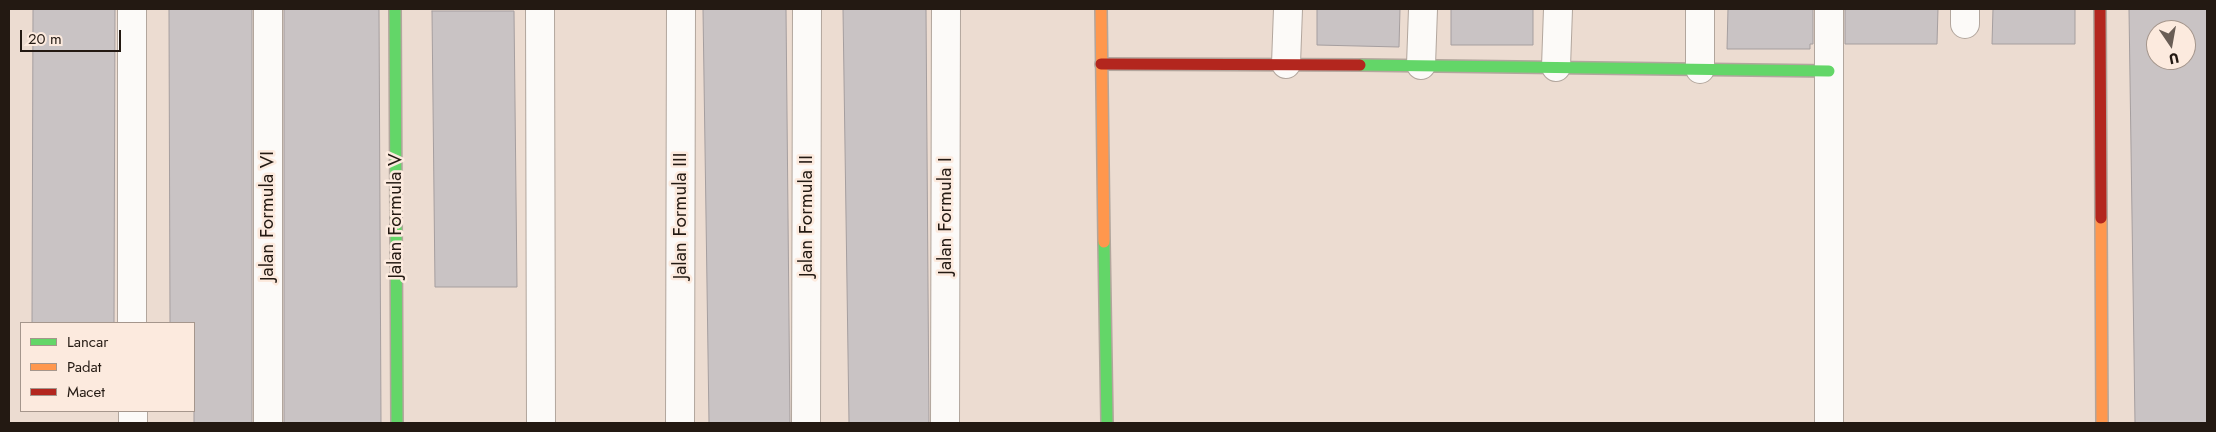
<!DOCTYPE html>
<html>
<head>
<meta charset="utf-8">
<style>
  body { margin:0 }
  #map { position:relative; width:2216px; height:432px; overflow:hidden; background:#ecdcd1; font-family:Jost,sans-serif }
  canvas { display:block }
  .frame { position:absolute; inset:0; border:10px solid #231912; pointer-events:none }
  .legend { position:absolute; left:20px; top:322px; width:175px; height:90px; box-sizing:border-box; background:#fceade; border:1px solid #a5968c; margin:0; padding:6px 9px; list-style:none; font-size:15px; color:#231912 }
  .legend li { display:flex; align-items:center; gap:10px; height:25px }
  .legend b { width:25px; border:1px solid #a5968c }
  .north { position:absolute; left:2146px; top:20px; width:50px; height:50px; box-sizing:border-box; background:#fceade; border:1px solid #a5968c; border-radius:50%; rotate:168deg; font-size:14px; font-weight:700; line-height:20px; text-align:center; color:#231912 }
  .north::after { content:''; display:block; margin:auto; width:18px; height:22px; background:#695d55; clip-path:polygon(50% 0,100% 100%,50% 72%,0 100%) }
  .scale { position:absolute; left:20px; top:30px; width:101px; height:22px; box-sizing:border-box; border:2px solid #231912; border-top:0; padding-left:6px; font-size:15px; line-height:18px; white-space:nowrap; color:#231912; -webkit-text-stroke:4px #fceade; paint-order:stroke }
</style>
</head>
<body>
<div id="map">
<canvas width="2216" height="432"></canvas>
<div class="frame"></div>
<ul class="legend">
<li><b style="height:6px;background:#63d668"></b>Lancar</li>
<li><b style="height:6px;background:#ff974d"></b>Padat</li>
<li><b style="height:6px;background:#b3261e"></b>Macet</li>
</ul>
<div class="north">U</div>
<div class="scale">20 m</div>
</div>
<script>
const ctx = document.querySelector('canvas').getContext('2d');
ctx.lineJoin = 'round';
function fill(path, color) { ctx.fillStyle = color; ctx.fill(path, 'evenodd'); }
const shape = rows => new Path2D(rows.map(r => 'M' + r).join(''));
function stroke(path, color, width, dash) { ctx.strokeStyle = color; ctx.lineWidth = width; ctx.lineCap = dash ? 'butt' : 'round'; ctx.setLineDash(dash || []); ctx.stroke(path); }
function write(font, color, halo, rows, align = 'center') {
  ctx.font = font + ' Jost,sans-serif'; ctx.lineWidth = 5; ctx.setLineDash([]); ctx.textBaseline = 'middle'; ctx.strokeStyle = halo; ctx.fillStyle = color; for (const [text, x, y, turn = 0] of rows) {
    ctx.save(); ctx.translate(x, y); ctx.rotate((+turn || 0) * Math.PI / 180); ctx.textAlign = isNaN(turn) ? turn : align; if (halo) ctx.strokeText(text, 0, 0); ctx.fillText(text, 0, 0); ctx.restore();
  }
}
const building = shape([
  [33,9,115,9,114,323,32,323,33,9],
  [169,9,252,9,252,423,194,423,194,323,170,323,169,9],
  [284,9,379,9,381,423,284,423,284,9],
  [703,9,786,9,790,423,709,423,703,9],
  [843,9,926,9,929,423,849,423,843,9],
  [1317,9,1400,9,1399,47,1317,45,1317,9],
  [1451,9,1533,9,1533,45,1451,45,1451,9],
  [1728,9,1813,9,1813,44,1810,44,1810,49,1727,49,1728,9],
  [1845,9,1938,9,1937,44,1845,44,1845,9],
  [1993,9,2075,9,2075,44,1992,44,1993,9],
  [2129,9,2207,9,2207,423,2135,423,2129,9],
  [2156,30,2186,30,2186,60,2156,60,2156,30],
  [432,11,514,11,517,287,435,287,432,11]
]);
fill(building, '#c9c3c4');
stroke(building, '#a59e9f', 1);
const street = shape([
  [132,9,132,323],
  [540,9,541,423],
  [1829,9,1829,423],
  [1965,9,1965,24],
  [1286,64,1288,9],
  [1421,65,1423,9],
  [1556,67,1558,9],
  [1700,69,1700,9],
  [133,411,133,423],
  [268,423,268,9],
  [680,423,681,9],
  [806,423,807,9],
  [945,423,946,9]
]);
const fast = shape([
  [395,9,397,423],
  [1360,65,1829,71],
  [1104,242,1107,423]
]);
const slow = shape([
  [1101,9,1104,242],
  [2101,218,2102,423]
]);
const jam = shape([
  [2100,9,2101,218],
  [1101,64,1360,65]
]);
stroke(street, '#b2a69d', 30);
stroke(fast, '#b2a69d', 14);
stroke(slow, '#b2a69d', 14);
stroke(jam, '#b2a69d', 14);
stroke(street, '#fcfaf8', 28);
stroke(fast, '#63d668', 11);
stroke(slow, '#ff974d', 11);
stroke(jam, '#b3261e', 11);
write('19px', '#231912', '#fceade', [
  ["Jalan Formula VI",268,216,-90],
  ["Jalan Formula V",396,216,-90],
  ["Jalan Formula III",681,216,-90],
  ["Jalan Formula II",807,216,-90],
  ["Jalan Formula I",946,216,-90]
]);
</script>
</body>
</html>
